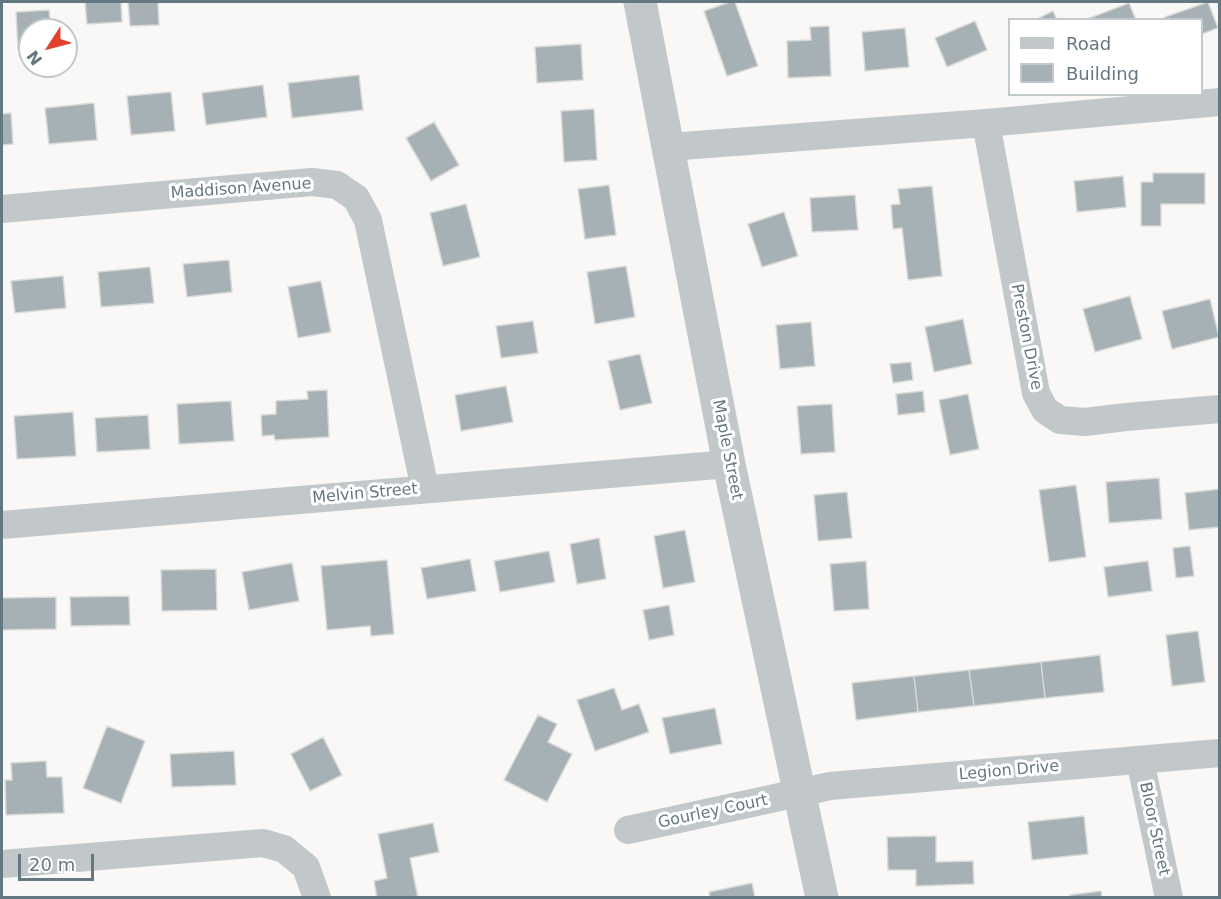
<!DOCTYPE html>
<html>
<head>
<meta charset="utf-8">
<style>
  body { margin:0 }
  #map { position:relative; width:1221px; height:899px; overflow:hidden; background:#f9f8f6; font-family:"DejaVu Sans",sans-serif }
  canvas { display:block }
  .frame { position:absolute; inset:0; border:3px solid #647881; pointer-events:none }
  .legend { position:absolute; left:1008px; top:18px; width:195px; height:78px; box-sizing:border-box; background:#fff; border:2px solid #c1c9cd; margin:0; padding:8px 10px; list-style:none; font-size:18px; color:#647881 }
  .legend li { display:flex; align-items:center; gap:12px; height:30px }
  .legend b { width:30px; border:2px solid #c1c9cd }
  .north { position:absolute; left:18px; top:18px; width:60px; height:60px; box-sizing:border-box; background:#fff; border:2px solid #c1c9cd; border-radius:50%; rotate:234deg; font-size:16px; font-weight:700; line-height:24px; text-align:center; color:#647881 }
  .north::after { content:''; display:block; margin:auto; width:21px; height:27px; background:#e2412d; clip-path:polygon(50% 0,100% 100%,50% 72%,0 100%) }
  .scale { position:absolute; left:18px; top:854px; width:76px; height:27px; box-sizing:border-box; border:3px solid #647881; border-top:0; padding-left:8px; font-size:18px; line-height:21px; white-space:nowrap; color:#647881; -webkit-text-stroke:4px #fff; paint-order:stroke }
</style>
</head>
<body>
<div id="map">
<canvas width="1221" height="899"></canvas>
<div class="frame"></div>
<ul class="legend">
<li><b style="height:8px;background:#c2c7ca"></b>Road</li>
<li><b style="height:16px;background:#a6b1b5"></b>Building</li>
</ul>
<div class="north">N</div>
<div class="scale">20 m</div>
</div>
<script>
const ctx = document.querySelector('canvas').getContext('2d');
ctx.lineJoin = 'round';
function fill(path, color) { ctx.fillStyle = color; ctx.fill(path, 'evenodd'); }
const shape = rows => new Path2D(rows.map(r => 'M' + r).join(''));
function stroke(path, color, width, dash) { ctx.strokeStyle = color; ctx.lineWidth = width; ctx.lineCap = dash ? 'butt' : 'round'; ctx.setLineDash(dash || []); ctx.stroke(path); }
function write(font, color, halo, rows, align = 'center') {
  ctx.font = font + ' "DejaVu Sans",sans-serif'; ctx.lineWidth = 6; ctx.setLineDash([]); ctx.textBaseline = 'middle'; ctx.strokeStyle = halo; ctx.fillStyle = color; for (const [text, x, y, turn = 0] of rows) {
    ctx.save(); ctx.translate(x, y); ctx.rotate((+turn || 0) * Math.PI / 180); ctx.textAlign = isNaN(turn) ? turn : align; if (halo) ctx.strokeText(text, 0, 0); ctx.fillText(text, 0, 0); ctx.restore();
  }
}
const building = shape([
  [85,2,121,2,122,22,87,24,85,2],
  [128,2,158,2,159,25,130,26,128,2],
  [730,2,735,2,758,66,727,76,704,11,730,2],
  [1208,2,1218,28,1202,34,1202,20,1166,20,1165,17,1208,2],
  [1129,3,1136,20,1087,20,1087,19,1129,3],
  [49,10,51,30,30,30,30,50,18,50,16,12,49,10],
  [1053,11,1057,20,1035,20,1053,11],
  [975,21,987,50,947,67,935,38,975,21],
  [829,26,831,76,788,78,787,41,811,40,810,27,829,26],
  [905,28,909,67,865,71,862,32,905,28],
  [581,44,583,80,537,83,535,47,581,44],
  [359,75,363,110,292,118,288,83,359,75],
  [263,85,267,117,206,125,202,93,263,85],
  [171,92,175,131,131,135,127,96,171,92],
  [94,103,97,140,49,144,45,108,94,103],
  [594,109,597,160,564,162,561,111,594,109],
  [11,113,13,144,2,145,2,114,11,113],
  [434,122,459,165,431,181,406,138,434,122],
  [1153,173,1205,173,1205,204,1161,204,1161,226,1141,226,1141,182,1153,182,1153,173],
  [1123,176,1126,207,1077,212,1074,181,1123,176],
  [609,185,616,235,585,239,578,189,609,185],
  [932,186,942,276,908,280,902,228,893,229,891,205,900,204,898,189,932,186],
  [855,195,858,230,812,232,810,198,855,195],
  [466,204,480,257,443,266,430,213,466,204],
  [784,212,798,256,762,267,748,224,784,212],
  [229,260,232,292,187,297,183,264,229,260],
  [626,266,635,317,595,324,587,272,626,266],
  [150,267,154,303,101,307,98,272,150,267],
  [63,276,66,308,15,313,11,281,63,276],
  [321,281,331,332,298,338,288,287,321,281],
  [1130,296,1142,339,1095,352,1083,309,1130,296],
  [1210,299,1219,337,1172,349,1162,311,1210,299],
  [963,319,972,364,934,372,925,327,963,319],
  [533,321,538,353,501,358,496,326,533,321],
  [811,322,815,366,780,369,776,325,811,322],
  [640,354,652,403,620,410,608,361,640,354],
  [911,362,913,380,893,383,890,364,911,362],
  [506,386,513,422,461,431,455,395,506,386],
  [327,390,329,437,275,440,274,435,262,436,261,415,276,414,276,401,308,399,307,391,327,390],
  [923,391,925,412,898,415,896,394,923,391],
  [968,394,979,449,950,455,939,400,968,394],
  [231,401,234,441,179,444,177,404,231,401],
  [832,404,835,452,801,454,797,406,832,404],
  [73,412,76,456,17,459,14,416,73,412],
  [148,415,150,449,97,452,95,418,148,415],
  [1159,478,1162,519,1109,523,1106,482,1159,478],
  [1076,485,1086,557,1049,562,1039,490,1076,485],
  [1220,489,1220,527,1189,530,1185,493,1220,489],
  [847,492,852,538,818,541,814,495,847,492],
  [685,530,695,582,663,588,654,536,685,530],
  [599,538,606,579,577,584,570,544,599,538],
  [1190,546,1194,576,1176,578,1173,548,1190,546],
  [549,551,555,582,500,592,494,561,549,551],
  [470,559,476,591,427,599,421,568,470,559],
  [387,560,394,634,371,636,370,626,327,630,321,566,387,560],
  [866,561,869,609,834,611,830,564,866,561],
  [1148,561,1152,591,1108,597,1104,567,1148,561],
  [292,563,299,601,249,610,242,572,292,563],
  [216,569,217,610,162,611,161,570,216,569],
  [129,596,130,625,71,626,70,597,129,596],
  [56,597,56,629,2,630,2,598,56,597],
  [669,605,674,635,649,640,643,610,669,605],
  [1198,631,1205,682,1172,686,1166,635,1198,631],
  [1100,655,1104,692,1045,698,1041,662,1100,655],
  [1041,662,1045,698,974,706,969,670,1041,662],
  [969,670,974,706,918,712,914,676,969,670],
  [914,676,918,712,856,720,852,683,914,676],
  [614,688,622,710,639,704,649,732,595,751,577,700,614,688],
  [715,708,722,744,670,754,662,718,715,708],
  [538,715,557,724,548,742,572,754,547,802,504,780,538,715],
  [107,726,145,741,121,803,83,788,107,726],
  [323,737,342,775,310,791,291,754,323,737],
  [234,751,236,785,172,787,170,754,234,751],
  [46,761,47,777,62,777,64,813,6,815,5,780,12,780,11,763,46,761],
  [1084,816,1088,854,1032,860,1028,822,1084,816],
  [433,823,439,852,410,858,418,898,377,898,374,881,387,878,378,834,433,823],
  [936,836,936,862,973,861,974,884,916,886,916,870,888,870,887,837,936,836],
  [752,883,755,898,710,898,709,892,752,883],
  [1101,891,1102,898,1071,898,1070,895,1101,891]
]);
fill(building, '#a6b1b5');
stroke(building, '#dadad8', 1.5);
stroke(shape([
  [986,123,1036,393,1045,410,1060,420,1085,422,1126,417,1220,409],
  [669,147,986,123,1220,102],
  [2,209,312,182,337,185,356,198,368,220,425,489],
  [2,525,729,464],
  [1140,760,1169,898],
  [628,830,830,786,1220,753],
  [2,864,263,843,284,849,306,867,317,898]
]), '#c2c7ca', 28);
stroke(shape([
  [640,2,729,464,822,898]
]), '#c2c7ca', 33);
write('16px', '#647881', '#fff', [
  ["Maddison Avenue",241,189,-4],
  ["Preston Drive",1026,337,79],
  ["Maple Street",727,450,79],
  ["Melvin Street",365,494,-5],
  ["Legion Drive",1009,771,-5],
  ["Gourley Court",713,812,-12],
  ["Bloor Street",1154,829,78]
]);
</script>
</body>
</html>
